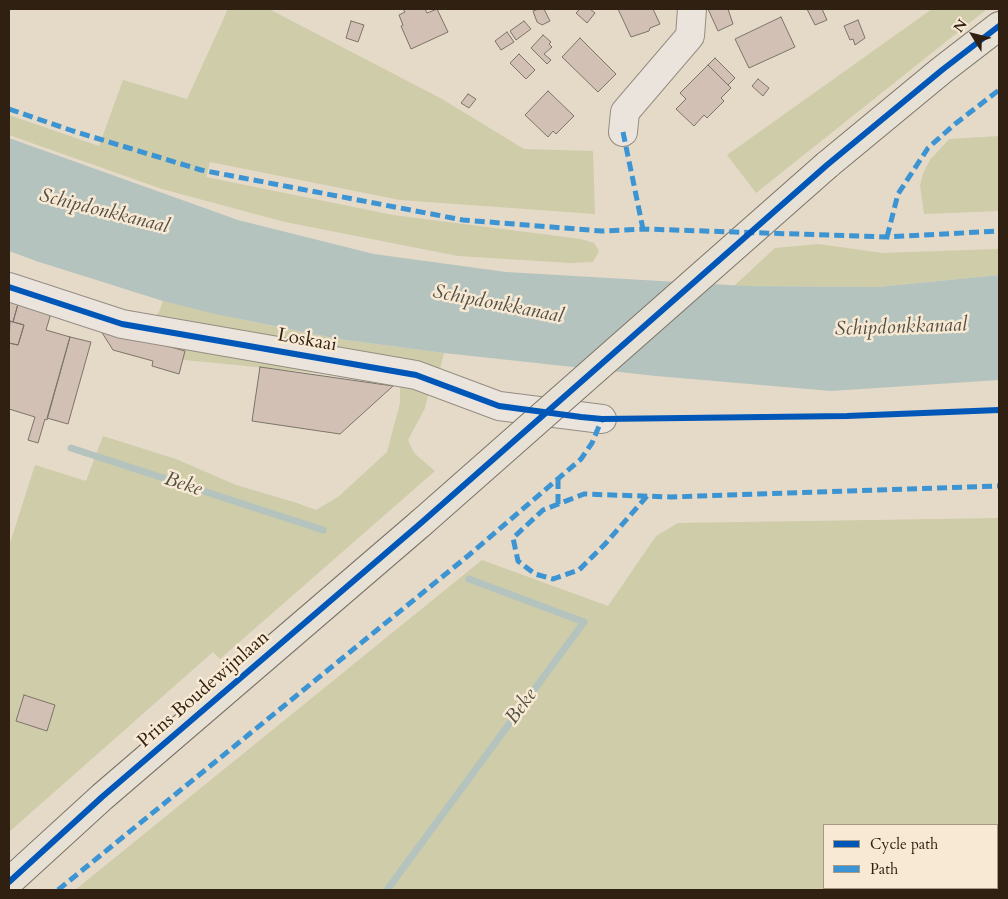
<!DOCTYPE html>
<html>
<head>
<meta charset="utf-8">
<style>
  body { margin:0 }
  #map { position:relative; width:1008px; height:899px; overflow:hidden; background:#e5dac8; font-family:Cardo,serif }
  canvas { display:block }
  .frame { position:absolute; inset:0; border:10px solid #2f2011; pointer-events:none }
  .legend { position:absolute; left:823px; top:824px; width:175px; height:65px; box-sizing:border-box; background:#f7e9d3; border:1px solid #a79985; margin:0; padding:6px 9px; list-style:none; font-size:15px; color:#2f2011 }
  .legend li { display:flex; align-items:center; gap:10px; height:25px }
  .legend b { width:25px; border:1px solid #a79985 }
  .north { position:absolute; left:948px; top:10px; width:50px; height:50px; -webkit-text-stroke:4px #f7e9d3; paint-order:stroke; rotate:306deg; font-size:14px; font-weight:700; line-height:20px; text-align:center; color:#2f2011 }
  .north::after { content:''; display:block; margin:auto; width:18px; height:22px; background:#2f2011; clip-path:polygon(50% 0,100% 100%,50% 72%,0 100%) }
</style>
</head>
<body>
<div id="map">
<canvas width="1008" height="899"></canvas>
<div class="frame"></div>
<ul class="legend">
<li><b style="height:6px;background:#0057b8"></b>Cycle path</li>
<li><b style="height:6px;background:#3d94d3"></b>Path</li>
</ul>
<div class="north">N</div>
</div>
<script>
const ctx = document.querySelector('canvas').getContext('2d');
ctx.lineJoin = 'round';
function fill(path, color) { ctx.fillStyle = color; ctx.fill(path, 'evenodd'); }
const shape = rows => new Path2D(rows.map(r => 'M' + r).join(''));
function stroke(path, color, width, dash) { ctx.strokeStyle = color; ctx.lineWidth = width; ctx.lineCap = dash ? 'butt' : 'round'; ctx.setLineDash(dash || []); ctx.stroke(path); }
function write(font, color, halo, rows, align = 'center') {
  ctx.font = font + ' Cardo,serif'; ctx.lineWidth = 5; ctx.setLineDash([]); ctx.textBaseline = 'middle'; ctx.strokeStyle = halo; ctx.fillStyle = color; for (const [text, x, y, turn = 0] of rows) {
    ctx.save(); ctx.translate(x, y); ctx.rotate((+turn || 0) * Math.PI / 180); ctx.textAlign = isNaN(turn) ? turn : align; if (halo) ctx.strokeText(text, 0, 0); ctx.fillText(text, 0, 0); ctx.restore();
  }
}
fill(shape([
  [228,9,269,9,442,99,524,149,593,151,595,214,400,200,210,162,206,177,393,215,581,239,594,243,599,251,593,262,570,263,458,256,285,222,162,189,9,135,9,115,99,146,123,80,187,99],
  [932,9,987,9,756,193,727,155],
  [999,136,999,211,924,214,920,185,924,171,930,160,949,139],
  [819,244,882,253,999,249,999,275,878,287,734,286,775,248],
  [163,301,248,321,338,339,444,353,440,369,429,391,425,408,408,440,414,453,435,471,220,659,213,652,9,832,9,546,35,465,86,481,103,436,176,459,236,485,297,503,316,510,338,497,387,452,400,403,400,381,174,359,149,324,159,312],
  [999,518,999,890,75,890,482,560,608,606,656,536,678,523],
  [824,825,997,825,997,888,824,888]
]), '#cecca9');
fill(shape([
  [9,138,238,220,374,254,506,272,746,286,878,287,999,275,999,380,831,391,656,376,444,353,338,339,215,314,163,301,36,261,9,251]
]), '#b5c3bf');
stroke(shape([
  [71,448,323,530],
  [387,890,584,622,469,579]
]), '#b5c3bf', 7);
const building = shape([
  [403,9,425,9,427,13,437,9,448,32,411,49,401,26,403,25,399,15,405,12,403,9],
  [539,9,544,9,550,21,542,25,537,22,533,11,539,9],
  [580,9,590,9,595,13,587,23,576,13,580,9],
  [618,9,653,9,660,24,650,28,649,31,631,37,618,9],
  [708,9,728,9,733,24,718,31,708,9],
  [807,9,822,9,827,20,815,25,807,9],
  [781,17,795,47,749,68,735,39,781,17],
  [858,20,865,38,855,45,853,39,850,40,844,26,858,20],
  [351,21,364,25,358,42,346,38,351,21],
  [524,21,531,29,516,40,510,31,524,21],
  [507,32,514,42,501,50,495,41,507,32],
  [543,35,551,42,549,44,552,47,544,54,551,60,547,64,531,48,543,35],
  [580,38,616,74,598,92,562,57,580,38],
  [519,54,535,70,526,79,510,63,519,54],
  [715,58,735,78,728,85,708,65,715,58],
  [708,65,731,88,721,98,724,101,707,118,704,115,694,126,676,109,686,99,680,93,708,65],
  [758,79,769,88,763,96,752,86,758,79],
  [548,91,574,116,556,134,553,131,548,137,525,115,548,91],
  [468,94,476,99,469,108,461,103,468,94],
  [9,301,18,304,13,322,9,321,9,301],
  [18,304,51,313,46,330,70,337,47,420,45,419,38,443,28,440,35,417,9,409,9,343,18,345,24,325,13,322,18,304],
  [10,321,24,325,18,345,9,343,10,321],
  [104,328,185,351,179,374,152,366,153,361,113,350,101,331,104,328],
  [70,337,91,342,68,424,47,418,70,337],
  [260,367,393,386,340,434,252,421,260,367],
  [24,695,55,705,47,731,16,721,24,695]
]);
fill(building, '#d2c0b5');
stroke(building, '#7b7469', 1);
const minor = shape([
  [623,132,625,112,690,36,692,9],
  [9,287,122,324,416,375,499,406,602,419]
]);
const major = shape([
  [827,165,942,70,999,26],
  [9,882,102,797,421,523]
]);
stroke(minor, '#958d82', 30);
stroke(major, '#7b7469', 30);
stroke(minor, '#eae4dc', 28);
stroke(major, '#e7e0d5', 28);
const majorBridge = shape([
  [421,523,827,165]
]);
stroke(majorBridge, '#7b7469', 30, []);
stroke(majorBridge, '#e7e0d5', 28);
stroke(shape([
  [9,109,73,131,201,170,463,220,602,231,643,229,887,237,999,231],
  [623,132,643,229],
  [887,237,898,194,928,148,955,124,999,90],
  [647,496,606,543,579,570,553,579,535,574,518,561,513,538,543,510,584,494,671,497,999,486],
  [558,504,558,479],
  [58,890,469,555,581,459,592,443,602,419]
]), '#3d94d3', 5, [10, 5]);
stroke(shape([
  [9,287,122,324,416,375,499,406,581,417,602,419,847,416,999,410],
  [9,882,102,797,421,523,827,165,942,70,999,26]
]), '#0057b8', 6);
write('19px', '#2f2011', '#f7e9d3', [
  ["Loskaai",307,341,10],
  ["Prins Boudewijnlaan",204,690,-41]
]);
write('italic 20px', '#514e44', '#f7e9d3', [
  ["Schipdonkkanaal",104,212,14],
  ["Schipdonkkanaal",498,305,11],
  ["Schipdonkkanaal",901,328,-2],
  ["Beke",183,485,18],
  ["Beke",522,707,-54]
]);
</script>
</body>
</html>
